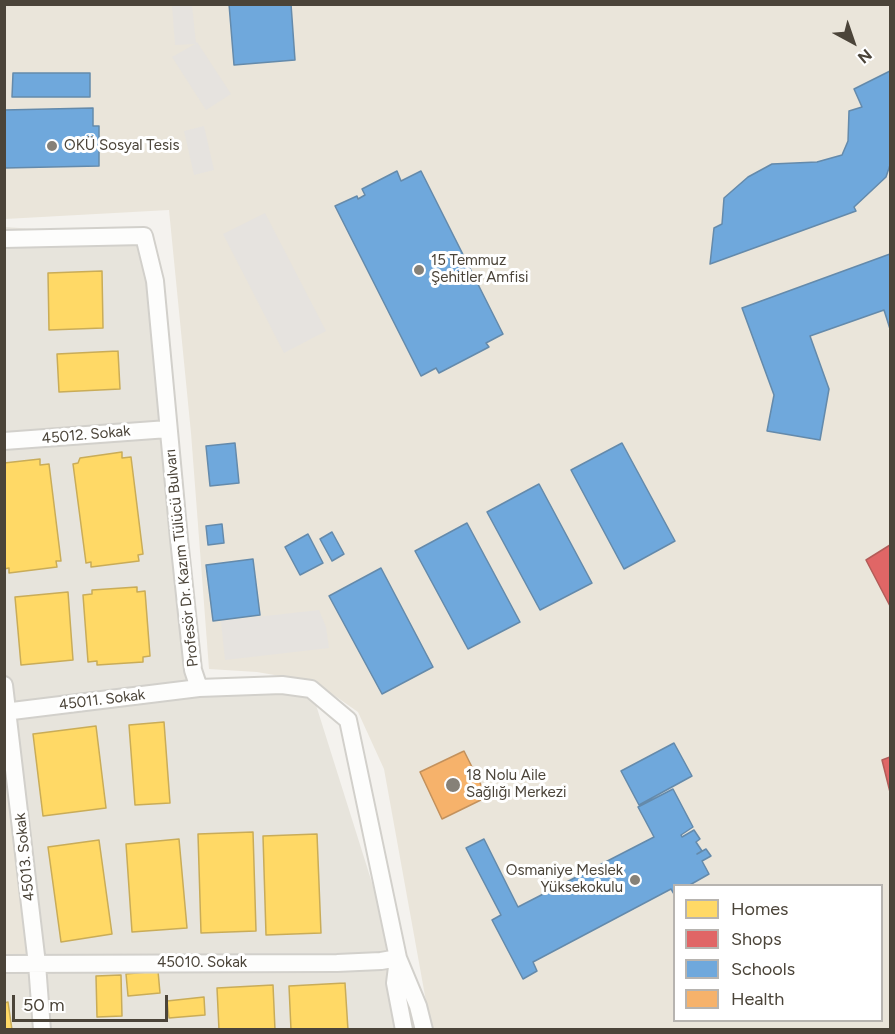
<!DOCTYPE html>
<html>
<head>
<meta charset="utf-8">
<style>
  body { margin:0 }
  #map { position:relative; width:895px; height:1034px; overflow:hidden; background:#f4f2ee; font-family:Figtree,sans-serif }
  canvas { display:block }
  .frame { position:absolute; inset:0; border:6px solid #4b4439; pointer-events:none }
  .legend { position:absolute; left:673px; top:884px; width:210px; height:138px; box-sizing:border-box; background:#fff; border:2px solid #b7b4b0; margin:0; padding:8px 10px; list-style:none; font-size:18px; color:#4b4439 }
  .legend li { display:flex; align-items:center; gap:12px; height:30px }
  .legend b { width:30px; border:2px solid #b7b4b0 }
  .north { position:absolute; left:823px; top:12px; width:60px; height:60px; -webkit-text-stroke:4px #fff; paint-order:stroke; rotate:140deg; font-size:16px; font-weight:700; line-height:24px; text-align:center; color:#4b4439 }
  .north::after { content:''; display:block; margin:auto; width:21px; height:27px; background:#4b4439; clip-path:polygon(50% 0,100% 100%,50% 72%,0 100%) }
  .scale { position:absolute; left:12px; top:995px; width:156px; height:27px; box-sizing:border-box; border:3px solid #4b4439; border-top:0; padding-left:8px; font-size:18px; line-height:21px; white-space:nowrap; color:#4b4439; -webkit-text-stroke:4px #fff; paint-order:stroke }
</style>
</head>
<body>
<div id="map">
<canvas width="895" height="1034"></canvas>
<div class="frame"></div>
<ul class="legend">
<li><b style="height:16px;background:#ffd966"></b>Homes</li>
<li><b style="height:16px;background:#e06666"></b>Shops</li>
<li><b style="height:16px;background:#6fa8dc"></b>Schools</li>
<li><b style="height:16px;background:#f6b26b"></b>Health</li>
</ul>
<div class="north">N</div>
<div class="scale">50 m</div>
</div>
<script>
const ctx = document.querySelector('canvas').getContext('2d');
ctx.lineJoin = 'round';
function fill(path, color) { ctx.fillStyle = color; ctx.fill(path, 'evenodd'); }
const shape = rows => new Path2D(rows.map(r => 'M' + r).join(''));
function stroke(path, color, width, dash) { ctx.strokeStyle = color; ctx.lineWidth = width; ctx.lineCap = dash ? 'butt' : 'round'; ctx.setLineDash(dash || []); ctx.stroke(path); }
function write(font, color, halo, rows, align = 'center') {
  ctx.font = font + ' Figtree,sans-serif'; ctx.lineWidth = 6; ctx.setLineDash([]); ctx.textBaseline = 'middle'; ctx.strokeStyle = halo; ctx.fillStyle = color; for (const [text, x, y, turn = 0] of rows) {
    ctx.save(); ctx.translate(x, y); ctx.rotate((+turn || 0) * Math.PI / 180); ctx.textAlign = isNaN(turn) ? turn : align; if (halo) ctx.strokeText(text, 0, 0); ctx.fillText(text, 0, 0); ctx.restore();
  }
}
fill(shape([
  [4,227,144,236,199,687,311,689,418,1029,5,1029]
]), '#e7e4dc');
fill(shape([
  [5,5,890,5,890,1029,431,1029,384,769,358,712,315,682,257,672,209,669,191,433,169,210,5,219],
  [674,886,882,886,882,1020,674,1020],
  [4,712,37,964,5,964]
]), '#eae5da');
fill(shape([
  [172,5,192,5,196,43,197,42,231,94,206,110,172,57,195,44,175,45],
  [204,126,214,170,194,175,184,131],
  [265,213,326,331,284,353,223,234],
  [319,610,326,627,329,648,225,660,221,621]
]), '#e6e3df');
const homes = shape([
  [102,271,103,328,49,330,48,273,102,271],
  [118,351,120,389,59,392,57,354,118,351],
  [122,452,122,458,131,457,143,554,138,555,139,561,91,567,91,562,86,563,73,464,78,463,80,458,122,452],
  [40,459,40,465,49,464,61,561,56,561,57,567,9,573,9,568,4,569,4,463,40,459],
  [137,587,137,592,145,591,150,656,143,657,143,662,97,665,97,661,88,662,83,595,92,594,92,590,137,587],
  [68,592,73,660,21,665,15,597,68,592],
  [164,722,170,803,135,805,129,725,164,722],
  [96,726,106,808,43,816,33,734,96,726],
  [253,832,256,931,201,933,198,834,253,832],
  [317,834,321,933,266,935,263,836,317,834],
  [179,839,187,928,132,932,126,844,179,839],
  [99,840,112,934,61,942,48,847,99,840],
  [158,971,160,993,128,996,126,974,158,971],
  [121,975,122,1016,97,1017,96,976,121,975],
  [345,983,348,1030,291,1030,289,986,345,983],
  [273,985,275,1030,219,1030,217,988,273,985],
  [204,997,205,1015,169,1018,167,1001,204,997],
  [8,1002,12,1030,4,1030,4,1003,8,1002]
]);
fill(homes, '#ffd966');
stroke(homes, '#c9ac58', 1.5);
const shops = shape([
  [890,545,890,606,866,560,890,545],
  [890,757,890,792,882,760,890,757]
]);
fill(shops, '#e06666');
stroke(shops, '#b35c58', 1.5);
const schools = shape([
  [229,4,291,4,295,60,234,65,229,4],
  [890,71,890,165,886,177,854,207,856,211,710,264,714,228,722,224,724,198,748,177,772,164,817,162,842,155,848,141,849,111,862,107,854,89,890,71],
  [13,73,90,73,90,97,12,97,13,73],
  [93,108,93,126,99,126,99,166,4,168,4,110,93,108],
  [397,171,401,181,421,171,503,334,486,343,489,347,439,373,436,368,421,376,335,206,357,196,358,199,365,195,362,189,397,171],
  [890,254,890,329,884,310,810,336,829,389,820,440,767,431,774,395,742,308,890,254],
  [235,443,239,483,210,486,206,446,235,443],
  [622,443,675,541,624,569,571,470,622,443],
  [539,484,592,583,540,610,487,512,539,484],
  [467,523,520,622,468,649,415,551,467,523],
  [222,524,224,543,208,545,206,526,222,524],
  [332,532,344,554,332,561,320,539,332,532],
  [308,534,323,563,300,575,285,547,308,534],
  [253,559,260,615,213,621,206,565,253,559],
  [381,568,433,667,382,694,329,596,381,568],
  [674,743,692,776,639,805,621,771,674,743],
  [673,789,693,827,681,835,682,837,694,830,700,839,696,842,702,851,697,854,706,849,711,856,702,861,709,874,688,886,674,886,674,894,671,889,533,962,537,971,523,979,492,920,501,915,466,848,484,839,518,907,654,837,638,807,673,789]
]);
fill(schools, '#6fa8dc');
stroke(schools, '#648aab', 1.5);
const health = shape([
  [464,751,487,797,442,819,420,772,464,751]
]);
fill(health, '#f6b26b');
stroke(health, '#c3915c', 1.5);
const minor = shape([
  [4,239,144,236,155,281,179,539,193,670,199,688,282,685,311,689,348,720,398,958,418,1006,424,1030],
  [4,441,168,429],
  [4,685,37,964,42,1030],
  [4,712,199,688],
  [398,959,395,983,404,1030],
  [4,964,337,963,381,961,398,958]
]);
stroke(minor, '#d2d0cb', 20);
stroke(minor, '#fdfdfc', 16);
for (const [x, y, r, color] of [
  [52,146,6,"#868178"],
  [419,270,6,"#868178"],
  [453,785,8,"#868178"],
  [635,880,6,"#868178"]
]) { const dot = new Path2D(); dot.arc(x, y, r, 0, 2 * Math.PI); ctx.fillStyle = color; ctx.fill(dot); stroke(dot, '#fff', 2); }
write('15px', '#4b4439', '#fff', [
  ["OKÜ Sosyal Tesis",64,146],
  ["15 Temmuz",431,261],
  ["Şehitler Amfisi",431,278],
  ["18 Nolu Aile",466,776],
  ["Sağlığı Merkezi",466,793],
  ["Osmaniye Meslek",623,871,"right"],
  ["Yüksekokulu",623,888,"right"]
], 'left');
write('15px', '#4b4439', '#fff', [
  ["45012. Sokak",86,435,-5],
  ["Profesör Dr. Kazım Tülücü Bulvarı",182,558,-96],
  ["45011. Sokak",102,700,-7],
  ["45013. Sokak",25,857,-96],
  ["45010. Sokak",202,963]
]);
</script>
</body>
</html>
